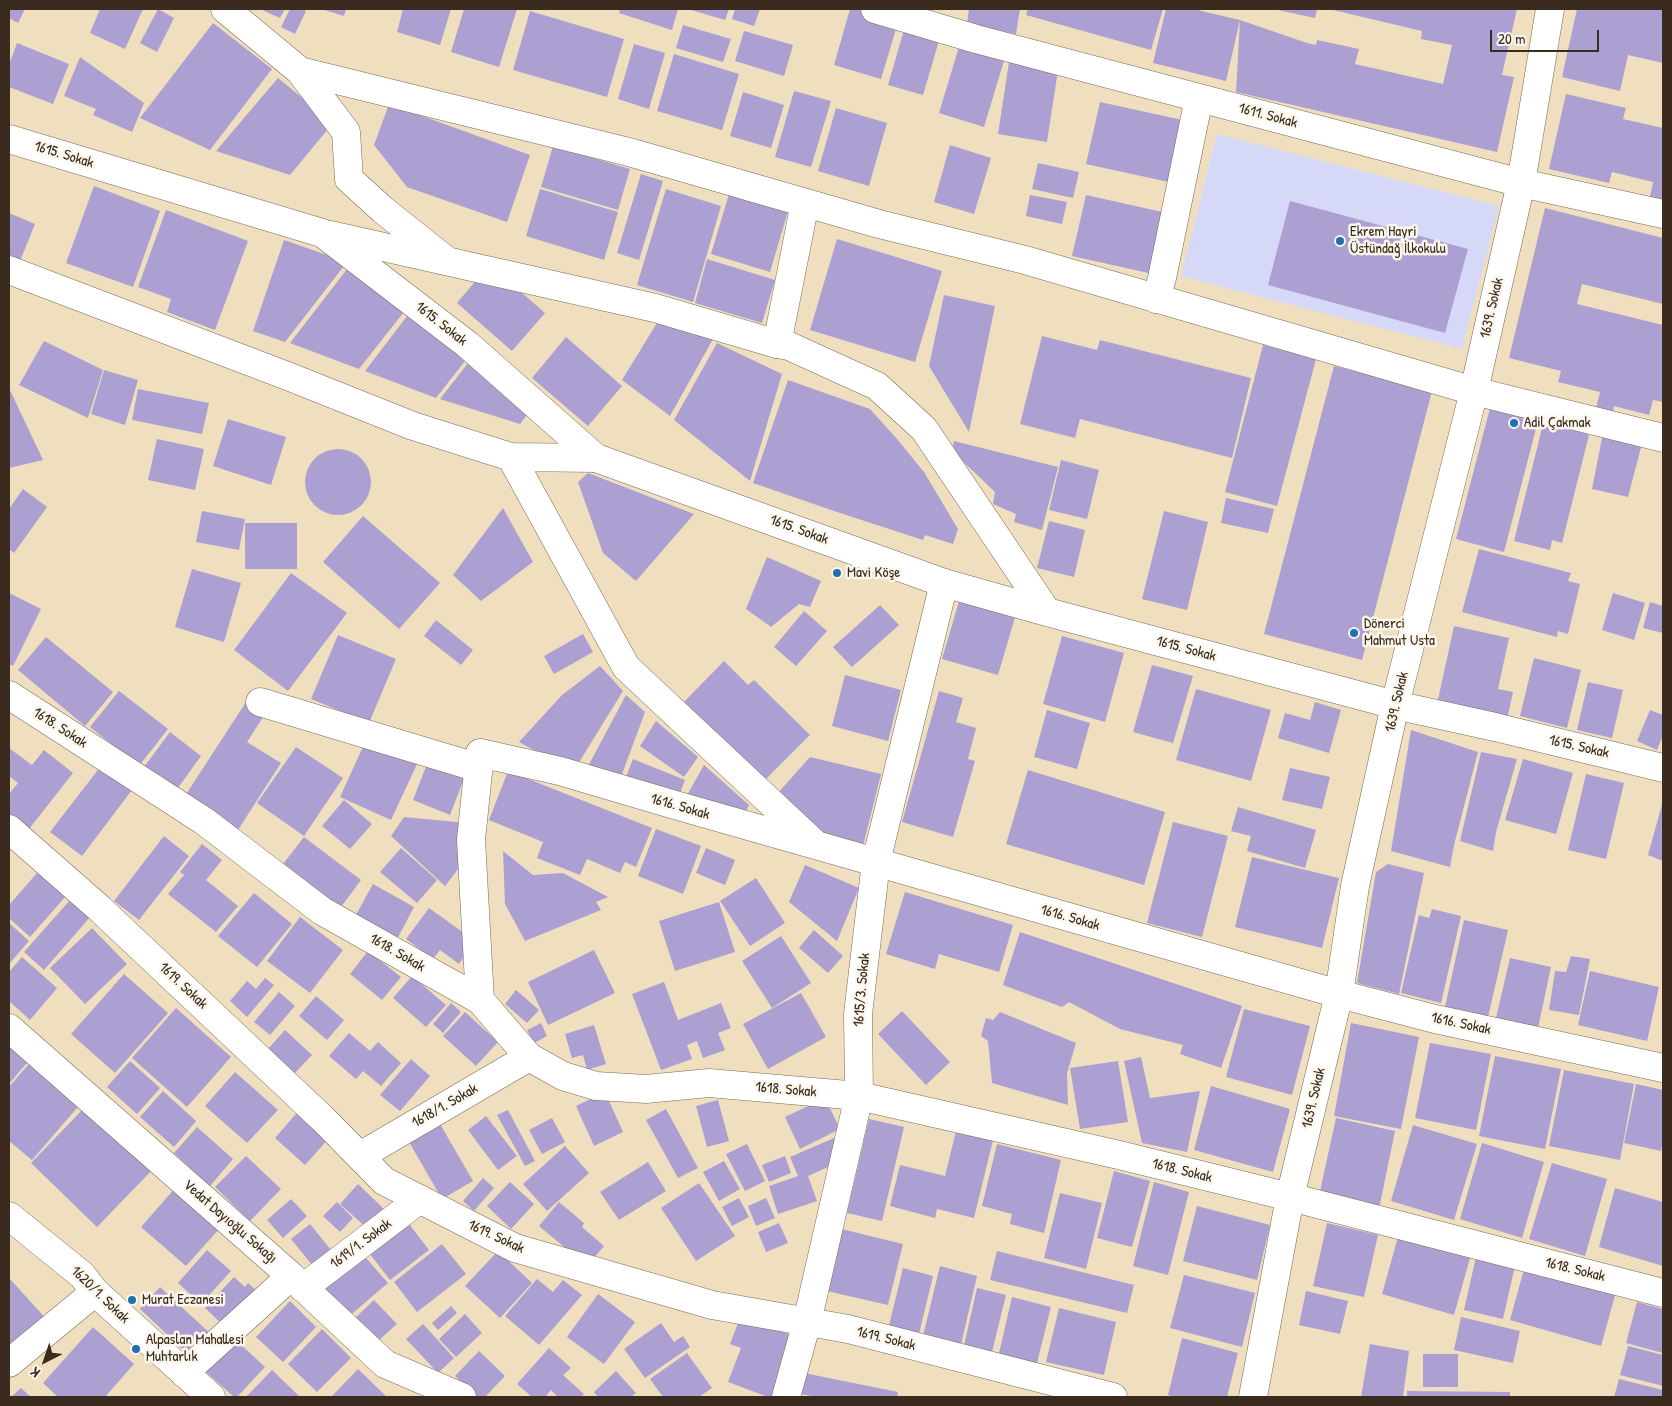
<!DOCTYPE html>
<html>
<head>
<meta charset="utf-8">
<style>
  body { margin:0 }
  #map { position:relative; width:1672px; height:1406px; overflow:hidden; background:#efdfbf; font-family:"Patrick Hand",sans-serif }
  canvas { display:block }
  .frame { position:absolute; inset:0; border:10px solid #3b2a1e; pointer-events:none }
  .north { position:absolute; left:20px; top:1336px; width:50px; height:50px; -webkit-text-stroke:4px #fbf7ec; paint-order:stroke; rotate:221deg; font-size:14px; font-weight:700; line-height:20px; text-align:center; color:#3b2a1e }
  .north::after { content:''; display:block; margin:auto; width:18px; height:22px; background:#3b2a1e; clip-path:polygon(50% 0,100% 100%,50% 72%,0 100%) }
  .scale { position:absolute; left:1490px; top:30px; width:109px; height:22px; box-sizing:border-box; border:2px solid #3b2a1e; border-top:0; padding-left:6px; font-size:15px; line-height:18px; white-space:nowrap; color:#3b2a1e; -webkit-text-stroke:4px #fbf7ec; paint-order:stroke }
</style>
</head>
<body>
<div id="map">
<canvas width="1672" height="1406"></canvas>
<div class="frame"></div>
<div class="north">K</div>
<div class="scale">20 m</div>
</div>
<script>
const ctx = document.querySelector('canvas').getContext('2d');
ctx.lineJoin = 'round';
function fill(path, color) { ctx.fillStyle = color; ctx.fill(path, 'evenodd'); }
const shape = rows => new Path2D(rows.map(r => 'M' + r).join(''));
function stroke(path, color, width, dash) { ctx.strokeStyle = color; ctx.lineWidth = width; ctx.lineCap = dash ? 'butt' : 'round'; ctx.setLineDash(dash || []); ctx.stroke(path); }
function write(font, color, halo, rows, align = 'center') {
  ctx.font = font + ' "Patrick Hand",sans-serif'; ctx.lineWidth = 5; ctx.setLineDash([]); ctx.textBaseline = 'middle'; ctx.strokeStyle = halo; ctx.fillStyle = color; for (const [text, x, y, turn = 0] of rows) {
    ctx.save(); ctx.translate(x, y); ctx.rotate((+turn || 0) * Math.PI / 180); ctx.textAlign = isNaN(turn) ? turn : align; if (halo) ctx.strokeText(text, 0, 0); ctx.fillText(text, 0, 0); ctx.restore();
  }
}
fill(shape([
  [1217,134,1499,206,1462,349,1181,276]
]), '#d6d8f8');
fill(shape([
  [9,9,25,9,18,23,9,18],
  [100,9,143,9,125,49,90,33],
  [158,9,174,18,157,52,140,43],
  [260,9,285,9,280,18],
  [290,9,301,9,306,11,295,34,281,27],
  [321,9,346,9,344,16],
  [403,9,451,9,440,45,397,32],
  [464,9,517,9,499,67,451,52],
  [620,9,678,9,672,30,619,13],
  [688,9,729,9,725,20],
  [735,9,760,9,754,26,732,19],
  [850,9,863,9,899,19,881,79,834,65],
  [969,9,1020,9,1016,34,967,24],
  [1028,9,1163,9,1151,50,1026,15],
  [1166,9,1193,9,1240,20,1307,43,1316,45,1317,40,1359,49,1355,64,1443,84,1452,45,1421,39,1422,31,1329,9,1517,9,1502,75,1514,77,1497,152,1236,92,1240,20,1226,81,1153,63],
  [1273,9,1317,9,1315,18],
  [1577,9,1663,9,1663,63,1628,55,1620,91,1562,77],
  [530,11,624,39,607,97,513,70],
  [213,23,272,69,210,150,140,118],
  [906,23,941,34,923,95,888,85],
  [683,25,731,39,723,62,676,48],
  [744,31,793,45,784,76,735,61],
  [961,40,1006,54,984,127,939,113],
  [17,43,69,64,53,104,9,87,9,65],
  [634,44,665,53,649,109,618,99],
  [674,54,739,74,722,130,657,111],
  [80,57,144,103,132,132,93,115,96,109,64,96],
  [1009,62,1058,70,1047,142,998,134],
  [278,78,333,123,290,175,216,151],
  [794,91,831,101,811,167,775,157],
  [743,92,784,105,771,148,730,136],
  [1566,94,1626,108,1623,119,1663,128,1663,201,1650,197,1653,182,1612,172,1609,183,1549,169],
  [1100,102,1187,121,1173,183,1086,164],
  [389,104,530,155,507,222,407,187,374,145],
  [836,108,887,123,869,186,818,171],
  [950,145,991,158,974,214,934,202],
  [553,146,630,169,618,210,541,187],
  [1038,163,1079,172,1073,198,1032,189],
  [641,174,663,181,639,260,617,253],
  [94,186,160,211,133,287,66,263],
  [540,189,618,212,604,260,526,236],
  [666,189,721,206,693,302,637,285],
  [729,194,788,211,770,272,711,254],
  [1030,195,1067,202,1062,224,1026,216],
  [1086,195,1167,213,1153,274,1072,256],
  [1290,201,1468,249,1445,333,1268,285],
  [1545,208,1663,238,1663,304,1582,284,1577,304,1663,325,1663,402,1653,400,1649,415,1614,406,1613,412,1596,408,1600,392,1558,382,1561,371,1509,358],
  [166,210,248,241,215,330,167,312,171,299,138,287],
  [9,213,35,224,18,266,9,261],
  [837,239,942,271,915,362,810,330],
  [284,240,347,262,285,342,253,331],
  [707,259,775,280,762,323,695,303],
  [351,264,407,308,359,369,290,343],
  [478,278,505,278,545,313,512,351,457,303],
  [944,295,995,306,969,432,929,366],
  [411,311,465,361,436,398,365,371],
  [660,318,713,339,670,416,622,380],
  [1042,336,1097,350,1100,340,1251,378,1232,458,1080,419,1075,438,1020,424],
  [566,337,622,386,588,426,532,378],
  [44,341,103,370,88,418,19,385],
  [717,343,782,374,750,481,674,420],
  [1263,345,1316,359,1277,506,1225,492],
  [468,363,530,411,520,424,440,399],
  [1334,366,1432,391,1362,660,1264,634],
  [104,370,138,380,125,425,91,414],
  [788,380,870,409,897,439,924,472,958,529,953,544,925,535,923,540,834,511,753,483],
  [9,388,43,460,9,468],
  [138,389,209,403,202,434,132,420],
  [1491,404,1539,417,1504,552,1456,539],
  [228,419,286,437,271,485,213,466],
  [1559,419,1581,424,1579,432,1589,435,1562,543,1552,540,1550,550,1514,541,1543,424,1556,427],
  [1605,423,1644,436,1628,497,1592,489],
  [157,439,204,449,195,490,148,480],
  [954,441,1058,467,1042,530,1014,522,1016,514,993,504,995,492,952,451],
  '305 482a33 33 0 1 1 66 0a33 33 0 1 1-66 0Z',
  [1061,460,1099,470,1087,519,1049,510],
  [588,473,694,514,636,581,603,553,578,482],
  [23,489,47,507,14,553,9,549,9,509],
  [1226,498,1274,509,1268,533,1221,523],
  [503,508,533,562,481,601,453,575],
  [202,511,245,519,239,550,196,542],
  [1164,511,1208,522,1187,610,1142,599],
  [363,516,440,583,399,629,323,562],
  [1049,521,1085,530,1074,577,1037,568],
  [245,523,297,523,297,569,245,569],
  [1479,549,1571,573,1568,581,1580,584,1568,634,1558,631,1557,637,1462,612],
  [767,557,821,581,810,607,799,604,771,627,746,609],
  [192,569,241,583,224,642,175,627],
  [291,573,347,613,288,691,234,650],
  [9,593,41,609,13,666,9,664],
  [1613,593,1645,603,1634,640,1602,630],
  [960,598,1016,614,998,675,942,659],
  [1650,602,1663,606,1663,633,1643,628],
  [880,605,899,625,852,667,833,647],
  [804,611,827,631,796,666,774,647],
  [436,620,473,650,461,665,424,636],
  [1454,626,1509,638,1498,689,1513,692,1506,724,1436,709],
  [583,634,593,652,554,674,544,656],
  [338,635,396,659,369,723,311,699],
  [1062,636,1124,653,1105,722,1043,704],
  [46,637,113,692,85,726,18,670],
  [1534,658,1581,670,1567,728,1520,716],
  [724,661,748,685,754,680,810,735,756,789,681,705],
  [1152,665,1193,676,1173,743,1133,732],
  [600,666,623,691,573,772,519,742,562,695],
  [845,675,901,690,888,741,832,726],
  [1588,682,1623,690,1612,738,1577,730],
  [1196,689,1271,710,1251,781,1176,760],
  [119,691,168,729,139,766,90,727],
  [939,691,963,698,956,722,976,728,968,759,975,761,953,837,902,822],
  [626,695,645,712,618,785,585,772],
  [248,699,267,711,247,742,281,763,236,833,183,799],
  [1315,702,1341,710,1329,753,1278,738,1285,713,1310,720],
  [1047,710,1090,723,1077,769,1034,757],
  [1650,710,1663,715,1663,735,1657,750,1637,741],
  [656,721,698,757,684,777,640,746],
  [1411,730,1478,752,1454,845,1450,867,1391,851],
  [170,732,201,756,170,799,138,775],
  [367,738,418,762,391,820,340,797],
  [296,747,343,778,304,836,257,803],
  [9,748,32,765,44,750,73,773,22,838,9,828,9,794,18,783,9,776],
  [1481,752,1517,759,1496,832,1493,851,1460,841],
  [430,756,467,771,450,815,413,800],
  [810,757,881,774,863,846,821,835,777,794],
  [633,759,685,780,676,803,624,782],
  [1523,759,1573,773,1556,834,1505,820],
  [104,762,135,786,82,856,50,832],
  [704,765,749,805,745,813,686,797],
  [1290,768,1330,777,1322,809,1282,800],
  [1028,770,1165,812,1144,885,1006,844],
  [508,771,652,828,636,867,625,862,620,873,587,859,580,875,537,858,543,842,489,820],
  [1586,774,1624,783,1606,859,1568,850],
  [344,800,372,824,350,849,322,826],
  [1663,801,1663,861,1648,855],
  [1238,807,1316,830,1305,868,1247,851,1251,836,1231,831],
  [404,817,467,823,465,860,445,886,391,836],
  [1173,822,1228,836,1202,937,1147,923],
  [656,829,701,846,683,894,638,876],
  [164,836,189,856,139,920,114,901],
  [304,837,361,880,338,911,280,868],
  [202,844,222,860,206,880,238,906,216,932,168,894,184,875,180,872],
  [401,848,437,880,417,903,380,872],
  [706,848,735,860,725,885,696,873],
  [503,851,533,875,563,873,608,897,596,902,601,910,525,941,505,904],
  [1252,857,1339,878,1322,948,1235,927],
  [45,864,73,888,30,937,9,918,9,905],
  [1388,864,1424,873,1399,994,1357,983,1376,872],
  [805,865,859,888,837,941,789,902],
  [756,878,785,923,750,946,720,901],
  [373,884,414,907,394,945,352,922],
  [78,891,98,908,44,970,24,952],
  [905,892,1013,925,999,972,939,954,935,969,886,954],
  [254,893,292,924,257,967,218,936],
  [719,902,735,952,675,971,659,921],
  [429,908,475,941,459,964,440,950,433,959,406,939],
  [1432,909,1461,916,1441,1003,1401,993,1419,915,1429,918],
  [300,917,343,950,310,993,267,961],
  [1464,920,1508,930,1486,1026,1443,1016],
  [9,923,29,941,9,964],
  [92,928,127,964,85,1004,50,968],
  [814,930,843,956,828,973,799,948],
  [1020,932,1242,1006,1221,1068,1180,1054,1183,1045,1120,1029,1069,1002,1062,1007,1003,985],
  [781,936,811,983,772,1008,742,961],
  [594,950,615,993,548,1025,528,982],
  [368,951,401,977,382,1000,350,974],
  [1571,956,1590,959,1579,1015,1549,1010,1555,971,1566,972],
  [22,957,57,988,30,1020,9,1001,9,972],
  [1510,958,1551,967,1538,1028,1496,1018],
  [1590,971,1659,987,1647,1041,1578,1025],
  [124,974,168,1013,115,1073,71,1034],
  [412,976,446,1005,426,1027,393,998],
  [265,978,274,985,247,1017,230,1001,247,981,256,989],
  [664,982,678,1020,721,1003,731,1028,718,1033,725,1050,703,1058,697,1041,687,1045,692,1059,661,1070,632,994],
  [516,990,539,1010,527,1023,505,1004],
  [279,992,295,1006,270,1035,254,1022],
  [801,993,826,1037,768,1069,743,1024],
  [316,996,344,1020,327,1040,299,1016],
  [451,1003,461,1012,443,1033,433,1024],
  [176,1008,231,1057,187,1107,132,1058],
  [1244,1009,1310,1026,1292,1095,1226,1077],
  [902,1011,950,1062,926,1085,878,1034],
  [465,1012,498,1042,476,1066,443,1036],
  [1000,1012,1076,1043,1067,1073,1068,1105,992,1083,988,1041,981,1036,986,1018,993,1020],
  [541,1023,547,1036,534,1043,527,1030],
  [1351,1023,1419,1037,1401,1129,1334,1116],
  [594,1025,606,1064,587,1070,583,1055,572,1058,565,1034],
  [285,1030,312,1055,294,1074,267,1050],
  [349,1033,370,1051,378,1042,401,1063,381,1086,363,1071,356,1079,329,1056],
  [9,1039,31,1058,9,1084],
  [1430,1043,1491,1054,1476,1130,1415,1118],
  [1495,1056,1561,1069,1545,1149,1479,1136],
  [1141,1057,1150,1098,1200,1091,1187,1152,1142,1143,1124,1061],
  [33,1059,83,1101,32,1160,9,1141,9,1087],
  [411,1059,430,1076,400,1111,380,1095],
  [130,1061,160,1088,137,1114,107,1087],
  [1118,1061,1128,1122,1080,1129,1070,1068],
  [1564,1070,1634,1084,1620,1160,1549,1146],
  [235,1072,278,1110,247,1143,205,1106],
  [1636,1084,1663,1090,1663,1140,1661,1151,1624,1143],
  [1211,1086,1290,1109,1273,1172,1194,1150],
  [163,1091,196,1121,174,1147,140,1117],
  [605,1092,623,1132,594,1146,576,1106],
  [825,1098,840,1129,800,1149,785,1117],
  [718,1100,729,1141,707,1147,696,1106],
  [89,1103,156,1166,97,1227,31,1163],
  [301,1108,331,1136,305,1165,275,1138],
  [666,1109,698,1168,678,1178,646,1120],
  [508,1110,535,1161,525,1166,497,1115],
  [486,1116,517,1156,498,1170,468,1130],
  [552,1118,565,1142,542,1154,529,1130],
  [1336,1118,1395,1131,1379,1209,1319,1196],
  [869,1119,904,1127,882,1221,847,1213],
  [440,1124,473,1181,442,1199,409,1142],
  [1413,1125,1477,1144,1454,1220,1391,1201],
  [197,1127,233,1159,210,1186,174,1153],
  [957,1127,994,1136,974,1218,937,1209,935,1218,890,1206,900,1165,945,1176],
  [834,1138,844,1160,808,1176,817,1201,778,1214,769,1186,798,1176,790,1157],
  [1482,1143,1544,1162,1522,1238,1460,1219],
  [747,1144,765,1181,745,1191,726,1154],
  [997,1144,1061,1160,1044,1233,1010,1224,1012,1214,982,1206],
  [565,1146,589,1173,547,1211,523,1184],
  [246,1156,281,1189,250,1221,215,1187],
  [785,1156,791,1173,769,1182,762,1165],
  [724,1161,740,1189,719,1201,703,1172],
  [648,1162,666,1191,619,1220,600,1192],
  [1552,1163,1607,1179,1585,1256,1529,1239],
  [1114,1171,1150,1181,1132,1247,1097,1238],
  [483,1178,494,1188,474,1211,463,1201],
  [510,1182,534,1204,511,1229,487,1206],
  [1154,1182,1189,1192,1168,1275,1133,1266],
  [699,1183,735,1236,696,1261,661,1208],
  [358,1184,386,1211,369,1230,340,1204],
  [176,1187,221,1227,186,1266,141,1227],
  [1615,1188,1663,1202,1663,1266,1599,1247],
  [1060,1193,1102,1203,1086,1269,1044,1258],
  [739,1198,749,1217,732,1226,722,1207],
  [766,1198,775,1218,756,1226,748,1206],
  [291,1199,307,1216,283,1238,267,1220],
  [337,1202,353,1218,340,1232,323,1216],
  [559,1202,584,1223,582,1227,604,1246,587,1266,539,1226],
  [1197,1206,1270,1225,1257,1280,1183,1261],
  [779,1223,788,1243,766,1252,758,1232],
  [1327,1223,1378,1235,1364,1297,1313,1286],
  [310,1224,331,1250,312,1265,291,1239],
  [409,1224,429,1250,390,1280,370,1254],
  [833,1227,903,1244,888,1305,818,1289],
  [1398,1237,1470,1258,1454,1315,1382,1294],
  [442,1244,466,1274,417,1312,394,1282],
  [207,1250,231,1271,201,1304,178,1283],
  [359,1250,388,1283,347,1318,318,1285],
  [498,1251,532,1283,500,1318,465,1286],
  [997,1251,1134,1285,1127,1313,990,1280],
  [1476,1257,1515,1266,1503,1319,1464,1310],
  [1526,1262,1617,1288,1601,1346,1510,1320],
  [940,1266,977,1276,960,1349,922,1340],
  [903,1268,933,1276,917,1342,887,1334],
  [1184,1275,1255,1293,1242,1347,1170,1328],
  [234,1277,245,1287,248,1283,260,1294,227,1329,205,1308],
  [9,1278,50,1323,9,1361],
  [537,1279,553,1292,563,1280,582,1295,539,1345,505,1316],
  [160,1287,213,1336,192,1358,140,1309],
  [977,1288,1006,1295,990,1360,962,1354],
  [1306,1291,1348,1301,1340,1334,1299,1325],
  [598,1294,635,1322,604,1364,567,1337],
  [1012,1297,1051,1307,1035,1371,997,1362],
  [374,1300,397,1324,377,1342,355,1318],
  [290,1301,316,1327,283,1362,256,1337],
  [1637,1302,1663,1309,1663,1353,1626,1343],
  [451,1306,457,1313,438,1330,432,1323],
  [1059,1308,1116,1322,1104,1375,1046,1362],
  [465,1314,482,1333,456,1357,439,1339],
  [741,1315,801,1339,779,1397,768,1397,728,1382,741,1348,730,1344],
  [1461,1317,1520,1331,1513,1363,1454,1350],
  [661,1323,674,1342,683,1336,690,1347,645,1378,624,1349],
  [423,1324,454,1358,438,1373,406,1339],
  [93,1327,134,1364,105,1397,58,1397,43,1383],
  [322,1329,351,1358,317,1392,288,1364],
  [1182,1338,1238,1353,1227,1397,1175,1397,1168,1395],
  [236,1340,265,1367,237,1397,234,1397,206,1372],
  [1370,1344,1409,1351,1403,1397,1361,1397],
  [1628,1346,1663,1355,1663,1386,1620,1375],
  [549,1348,571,1368,563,1375,584,1394,581,1397,558,1397,551,1390,545,1397,532,1397,517,1384],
  [479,1351,505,1376,485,1397,477,1397,455,1376],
  [687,1353,712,1388,699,1397,663,1397,650,1379],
  [1423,1354,1458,1354,1458,1387,1423,1387],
  [358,1369,387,1397,331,1397],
  [272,1370,300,1397,246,1397],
  [616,1371,636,1393,631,1397,598,1397,594,1392],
  [799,1372,898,1392,897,1397,817,1397,795,1393],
  [1619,1379,1663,1390,1663,1397,1614,1397],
  [21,1388,31,1397,11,1397],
  [1407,1391,1510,1392,1510,1397,1407,1397]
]), '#ac9fd1');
const street = shape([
  [225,9,300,71,629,152,879,224,1025,260,1474,391],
  [875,9,976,39,1521,183],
  [300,71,346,132,349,179,383,210,446,260],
  [9,270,290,377,413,426,511,457,596,458],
  [1156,299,1162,278,1199,98],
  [777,344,805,203],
  [511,457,626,667,814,843],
  [9,695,204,821,322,911,480,1000,529,1057,563,1076,596,1086,646,1089,709,1083,859,1096,1119,1155,1290,1197,1663,1293],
  [260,702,479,768],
  [9,829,99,908,323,1119,384,1181,515,1248,712,1305,848,1329,1113,1397],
  [480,1000,471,840,480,753,560,771,675,805,1339,994,1435,1019,1663,1068],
  [9,1028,291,1276,385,1364,462,1397],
  [360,1156,529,1057],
  [303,1288,420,1199],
  [184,1373,291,1276],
  [786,1397,807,1322,859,1096,858,1014,876,862,944,583],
  [1253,1397,1290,1197,1339,994,1355,886,1395,705]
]);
const secondary = shape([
  [9,139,322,233,468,345,596,458,944,583,1047,612,1395,705,1495,727,1663,768],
  [1521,183,1663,214],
  [330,235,655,308,777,344,789,346,877,386,924,429,1047,612],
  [1474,391,1663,438],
  [1395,705,1474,391,1521,183,1550,9],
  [9,1216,82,1275,95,1292,211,1397],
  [9,1363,95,1292]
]);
stroke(street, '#7a6956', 29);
stroke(secondary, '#7a6956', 29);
stroke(street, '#fff', 28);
stroke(secondary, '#fff', 28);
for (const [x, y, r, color] of [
  [1340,241,5,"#1f6fb2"],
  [1514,423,5,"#1f6fb2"],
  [837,573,5,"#1f6fb2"],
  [1354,633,5,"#1f6fb2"],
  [132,1300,5,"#1f6fb2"],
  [136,1349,5,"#1f6fb2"]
]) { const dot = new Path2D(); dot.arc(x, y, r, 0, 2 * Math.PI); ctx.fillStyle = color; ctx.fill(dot); stroke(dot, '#fbf7ec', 2); }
write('15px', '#3b2a1e', '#fbf7ec', [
  ["1611. Sokak",1268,116,15],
  ["1615. Sokak",64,155,17],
  ["1639. Sokak",1492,308,-77],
  ["1615. Sokak",441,324,38],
  ["1615. Sokak",799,530,20],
  ["1615. Sokak",1186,649,15],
  ["1639. Sokak",1397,702,-77],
  ["1618. Sokak",60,728,33],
  ["1615. Sokak",1579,747,13],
  ["1616. Sokak",680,807,16],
  ["1616. Sokak",1070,918,16],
  ["1618. Sokak",397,953,30],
  ["1619. Sokak",183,986,43],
  ["1615/3. Sokak",862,990,-85],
  ["1616. Sokak",1461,1024,12],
  ["1618. Sokak",786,1090,5],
  ["1639. Sokak",1314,1098,-77],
  ["1618/1. Sokak",445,1106,-30],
  ["1618. Sokak",1182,1171,14],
  ["Vedat Dayıoğlu Sokağı",230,1222,41],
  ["1619. Sokak",496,1237,25],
  ["1619/1. Sokak",361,1244,-37],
  ["1618. Sokak",1575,1270,14],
  ["1620/1. Sokak",100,1295,44],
  ["1619. Sokak",886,1339,14]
]);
write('15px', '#3b2a1e', '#fbf7ec', [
  ["Ekrem Hayri",1350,232],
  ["Üstündağ İlkokulu",1350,249],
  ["Adil Çakmak",1524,423],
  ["Mavi Köşe",847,573],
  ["Dönerci",1364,624],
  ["Mahmut Usta",1364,641],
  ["Murat Eczanesi",142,1300],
  ["Alpaslan Mahallesi",146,1340],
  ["Muhtarlık",146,1357]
], 'left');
</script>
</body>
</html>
